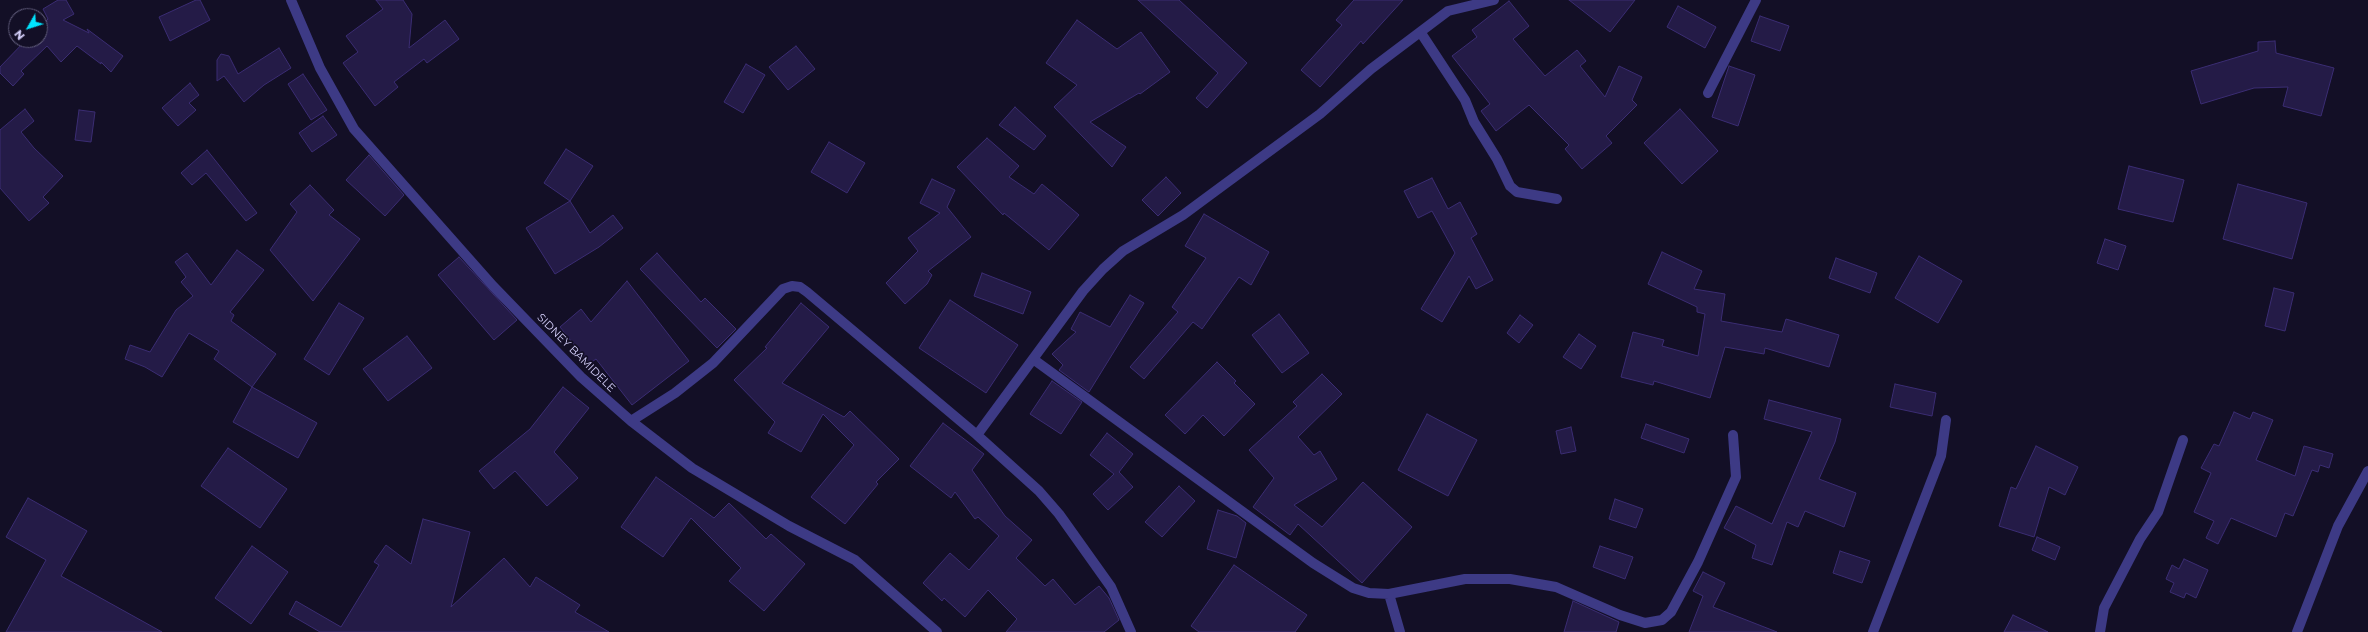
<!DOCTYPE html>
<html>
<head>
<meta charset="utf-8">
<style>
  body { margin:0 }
  #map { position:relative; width:2368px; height:632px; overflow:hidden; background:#130f26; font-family:Montserrat,sans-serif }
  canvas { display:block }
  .north { position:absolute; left:8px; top:8px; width:40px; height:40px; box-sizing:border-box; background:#130f26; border:1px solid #625e7d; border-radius:50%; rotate:231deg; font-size:11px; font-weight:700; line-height:16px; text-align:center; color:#d9d4ff }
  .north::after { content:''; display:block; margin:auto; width:14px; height:18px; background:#00e5ff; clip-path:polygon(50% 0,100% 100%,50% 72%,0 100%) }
</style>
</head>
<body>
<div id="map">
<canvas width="2368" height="632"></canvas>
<div class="north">N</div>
</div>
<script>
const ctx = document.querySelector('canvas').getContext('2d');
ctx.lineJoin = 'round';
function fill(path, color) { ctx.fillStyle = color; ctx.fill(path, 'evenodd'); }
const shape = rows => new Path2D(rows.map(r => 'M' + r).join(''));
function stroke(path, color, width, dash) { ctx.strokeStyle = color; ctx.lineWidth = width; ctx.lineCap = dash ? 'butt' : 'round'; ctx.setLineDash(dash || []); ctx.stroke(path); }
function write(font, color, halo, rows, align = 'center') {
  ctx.font = font + ' Montserrat,sans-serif'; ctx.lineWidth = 3.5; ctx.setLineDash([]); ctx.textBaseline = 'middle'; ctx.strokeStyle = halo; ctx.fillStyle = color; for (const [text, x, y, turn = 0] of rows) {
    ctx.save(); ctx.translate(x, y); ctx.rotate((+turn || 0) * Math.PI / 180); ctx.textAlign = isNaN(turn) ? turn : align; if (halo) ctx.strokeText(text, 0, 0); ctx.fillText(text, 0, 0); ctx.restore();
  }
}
const building = shape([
  [58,0,66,0,74,14,63,20,89,33,87,29,123,56,111,72,101,62,101,64,77,46,61,62,47,46,21,71,24,74,13,86,0,73,0,67,26,40,40,40,40,27,48,19,43,9,58,0],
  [196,0,200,0,210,20,170,41,159,17,196,0],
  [376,0,403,0,412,14,409,48,445,20,459,39,427,63,424,59,394,82,398,87,375,106,343,63,358,52,346,36,383,9,376,0],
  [1138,0,1179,0,1247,63,1207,108,1196,98,1218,73,1138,0],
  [1354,0,1403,0,1363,44,1361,41,1320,87,1301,70,1342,25,1336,20,1354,0],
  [1569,0,1635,0,1610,32,1569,0],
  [1509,1,1529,26,1513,39,1545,76,1577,50,1586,61,1580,66,1605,97,1619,66,1642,77,1632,100,1637,105,1606,136,1612,143,1582,169,1565,149,1569,145,1529,105,1496,131,1481,111,1490,104,1452,56,1477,37,1472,30,1509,1],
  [1678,6,1716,27,1705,48,1667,27,1678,6],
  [1760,16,1789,26,1780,51,1751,41,1760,16],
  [1077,20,1117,49,1141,32,1170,72,1140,94,1139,93,1090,122,1126,147,1112,167,1054,107,1077,85,1046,63,1077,20],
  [2275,41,2276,53,2334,68,2321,116,2283,106,2288,87,2254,88,2201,104,2191,71,2258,51,2258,42,2275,41],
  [796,46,815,69,788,90,769,67,796,46],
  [279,48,291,68,264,85,244,102,224,76,217,81,217,60,221,54,229,56,238,74,279,48],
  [746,64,765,75,743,113,724,102,746,64],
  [1729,66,1755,75,1738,126,1712,117,1729,66],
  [303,74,327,110,311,120,288,84,303,74],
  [190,83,199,95,189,103,196,110,178,126,162,108,190,83],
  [1015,107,1046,136,1034,150,999,125,1015,107],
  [25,109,34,121,21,132,34,148,63,176,43,197,49,203,29,221,0,188,0,130,25,109],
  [1680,109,1718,151,1682,184,1644,143,1680,109],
  [79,110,95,112,91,142,75,140,79,110],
  [323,116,337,135,312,152,299,133,323,116],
  [987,138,1019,166,1009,177,1034,194,1042,184,1079,215,1049,250,1004,213,1003,215,957,167,987,138],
  [829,142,865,163,847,193,811,172,829,142],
  [566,149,593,166,570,201,544,183,566,149],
  [207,150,257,213,246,221,206,173,192,185,181,173,207,150],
  [369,155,404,195,385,216,346,180,369,155],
  [2129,166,2184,180,2173,222,2118,209,2129,166],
  [1166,177,1181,193,1158,216,1142,200,1166,177],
  [1432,178,1448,209,1460,202,1477,234,1471,238,1493,280,1476,289,1469,276,1442,322,1421,309,1455,253,1432,211,1418,218,1404,191,1432,178],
  [932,179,955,190,947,207,971,237,928,271,932,275,927,284,905,304,886,283,918,251,908,238,940,213,920,203,932,179],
  [2238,184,2307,203,2292,259,2223,239,2238,184],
  [310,185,334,210,329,215,360,239,313,301,270,250,297,212,290,204,310,185],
  [570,201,590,233,613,215,623,228,599,247,555,274,526,228,570,201],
  [1204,214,1269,252,1251,285,1239,277,1202,329,1193,322,1144,379,1130,367,1178,312,1172,307,1206,258,1185,246,1204,214],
  [2105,239,2126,246,2118,270,2097,263,2105,239],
  [237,250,264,270,230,312,234,315,231,321,276,354,252,387,214,359,219,351,189,333,162,377,145,367,125,359,130,345,150,352,176,310,193,296,181,282,186,277,175,262,187,253,211,285,237,250],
  [1662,252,1702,271,1694,289,1725,294,1721,321,1782,332,1786,319,1839,335,1829,367,1765,348,1764,354,1725,347,1710,398,1654,381,1653,385,1621,377,1633,332,1664,340,1662,346,1698,356,1705,314,1697,312,1697,307,1648,284,1662,252],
  [657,253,701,302,705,298,736,329,717,348,640,269,657,253],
  [1919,256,1962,281,1938,323,1895,298,1919,256],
  [459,257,517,320,494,340,438,275,459,257],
  [1836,258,1877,273,1870,293,1829,278,1836,258],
  [982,273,1031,292,1023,314,974,296,982,273],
  [627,281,689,361,632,405,596,359,589,364,560,327,581,309,591,322,627,281],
  [2274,288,2294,293,2285,331,2265,326,2274,288],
  [1130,295,1144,303,1089,392,1059,370,1063,365,1052,354,1076,332,1071,329,1080,312,1110,327,1130,295],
  [950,300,1018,345,986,393,919,348,950,300],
  [339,303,364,318,329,375,304,359,339,303],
  [801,303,829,327,782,383,844,417,850,411,899,459,876,482,878,484,845,524,811,497,854,445,823,414,801,452,768,433,775,422,734,380,767,348,765,347,801,303],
  [1279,314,1309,353,1282,373,1252,335,1279,314],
  [1520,315,1533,325,1519,343,1507,333,1520,315],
  [1579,334,1596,346,1581,369,1563,357,1579,334],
  [407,336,432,368,388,401,363,369,407,336],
  [1217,362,1236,381,1234,383,1255,404,1224,436,1203,415,1185,434,1165,415,1217,362],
  [1322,374,1342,394,1298,437,1314,455,1320,451,1337,479,1294,505,1322,527,1363,482,1412,527,1362,583,1298,524,1290,535,1253,507,1274,478,1249,450,1297,406,1293,402,1322,374],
  [1052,381,1082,402,1061,434,1030,414,1052,381],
  [1895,384,1936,393,1932,416,1890,407,1895,384],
  [252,387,317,423,298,458,233,422,252,387],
  [563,387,589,408,554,452,578,478,547,506,515,471,494,489,479,471,530,429,563,387],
  [1769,400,1841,419,1835,442,1819,479,1856,493,1844,527,1805,511,1798,527,1787,522,1772,565,1752,558,1756,545,1724,528,1736,506,1772,524,1812,432,1764,419,1769,400],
  [2234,412,2250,419,2253,412,2273,420,2256,460,2295,476,2304,446,2333,454,2329,468,2320,465,2318,472,2312,470,2293,516,2285,513,2276,537,2231,518,2218,544,2206,538,2214,521,2194,512,2211,473,2201,468,2214,444,2219,446,2234,412],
  [1427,414,1477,440,1448,496,1398,470,1427,414],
  [943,423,984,454,972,470,1005,516,1032,540,1016,558,1045,586,1053,579,1075,605,1099,586,1109,598,1119,620,1104,632,1006,632,1017,619,988,590,965,617,944,598,942,601,923,583,950,553,969,570,999,536,978,517,975,519,955,492,951,498,910,466,943,423],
  [1646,424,1689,439,1684,453,1641,438,1646,424],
  [1571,427,1576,451,1561,454,1556,431,1571,427],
  [1107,433,1133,454,1119,472,1133,487,1108,510,1093,494,1114,474,1090,455,1107,433],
  [2036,446,2078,467,2065,495,2049,487,2034,537,1999,526,2011,487,2016,489,2036,446],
  [228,448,287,489,260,528,201,486,228,448],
  [656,477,714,518,729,503,766,539,771,534,805,564,764,611,729,581,741,568,691,518,663,557,621,527,656,477],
  [1179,486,1195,501,1162,537,1145,522,1179,486],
  [28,498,87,531,61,576,162,632,6,632,46,560,6,537,28,498],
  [1615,499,1643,509,1636,528,1609,519,1615,499],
  [1218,510,1237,516,1246,523,1236,558,1207,549,1218,510],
  [423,519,470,532,451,607,504,558,530,587,536,577,580,605,575,612,609,632,320,632,289,614,296,601,341,627,379,565,374,562,386,545,411,564,423,519],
  [2037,537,2060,547,2055,560,2032,550,2037,537],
  [252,546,288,572,251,624,215,598,252,546],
  [1600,546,1633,557,1625,579,1593,567,1600,546],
  [1840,551,1870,561,1862,583,1833,573,1840,551],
  [2184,559,2208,570,2196,598,2186,593,2184,598,2170,592,2174,583,2166,579,2172,565,2179,569,2184,559],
  [1234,565,1307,615,1295,632,1199,632,1191,626,1234,565],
  [1703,572,1725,583,1713,607,1777,632,1689,632,1703,596,1693,591,1703,572],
  [1573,601,1619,622,1616,632,1564,632,1573,601],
  [2013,615,2048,632,2004,632,2013,615]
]);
fill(building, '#241b47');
stroke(building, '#3b2d73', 1);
stroke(shape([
  [291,0,320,68,354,129,493,286,581,377,631,421,692,468,789,526,855,560,937,632],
  [1421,33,1465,100,1474,122,1497,159,1510,186,1517,192,1557,199],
  [1708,93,1756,0],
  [1033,359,1313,563,1353,588,1369,593,1389,594,1465,579,1510,579,1556,587,1620,615,1645,623,1662,620,1671,612,1698,562,1736,477,1733,435],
  [631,421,675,393,713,363,783,289,792,286,800,287,807,292,977,435],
  [1389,594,1400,632],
  [1131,632,1111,587,1059,514,1039,491,977,435,1083,291,1103,269,1123,251,1183,215,1210,195,1320,114,1371,69,1448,11,1494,0],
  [1873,632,1941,456,1946,420],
  [2100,632,2104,608,2140,539,2158,512,2183,440],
  [2297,632,2338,526,2368,471]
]), '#3d3a85', 10);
write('11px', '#d9d4ff', '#130f26', [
  ["SIDNEY BAMIDELE",576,353,45]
]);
</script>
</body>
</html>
